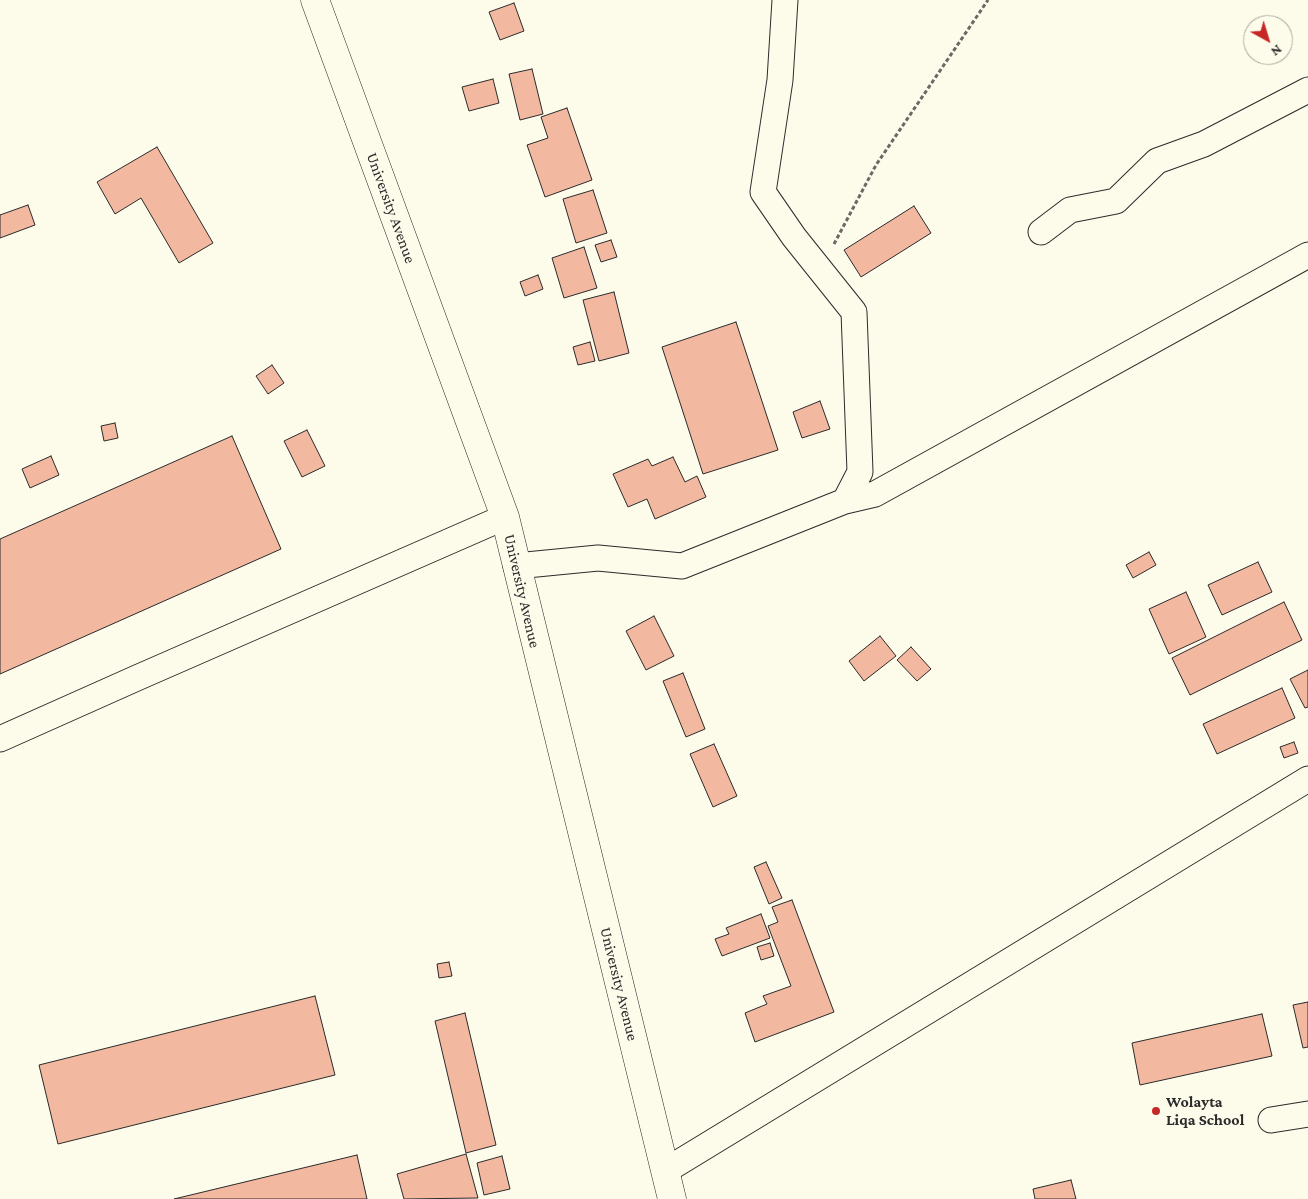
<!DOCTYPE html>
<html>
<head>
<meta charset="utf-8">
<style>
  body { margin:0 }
  #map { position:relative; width:1308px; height:1199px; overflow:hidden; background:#fdfbea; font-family:"Crimson Pro",serif }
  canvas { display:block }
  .north { position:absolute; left:1243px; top:15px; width:50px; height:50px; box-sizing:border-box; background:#fdfbea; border:1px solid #a9a89e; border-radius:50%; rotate:141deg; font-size:14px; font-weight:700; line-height:20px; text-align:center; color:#2b2b2b }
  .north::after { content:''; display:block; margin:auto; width:18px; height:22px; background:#c62828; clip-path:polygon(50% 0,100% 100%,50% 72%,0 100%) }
</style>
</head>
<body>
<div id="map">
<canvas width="1308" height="1199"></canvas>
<div class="north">N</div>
</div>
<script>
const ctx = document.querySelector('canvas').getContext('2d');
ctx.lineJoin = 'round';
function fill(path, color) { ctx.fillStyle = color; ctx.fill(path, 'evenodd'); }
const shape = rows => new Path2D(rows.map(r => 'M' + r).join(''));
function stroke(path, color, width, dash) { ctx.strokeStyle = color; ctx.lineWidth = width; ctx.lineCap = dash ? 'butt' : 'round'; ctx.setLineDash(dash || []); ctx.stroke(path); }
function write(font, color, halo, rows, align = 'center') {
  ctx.font = font + ' "Crimson Pro",serif'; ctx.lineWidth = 4; ctx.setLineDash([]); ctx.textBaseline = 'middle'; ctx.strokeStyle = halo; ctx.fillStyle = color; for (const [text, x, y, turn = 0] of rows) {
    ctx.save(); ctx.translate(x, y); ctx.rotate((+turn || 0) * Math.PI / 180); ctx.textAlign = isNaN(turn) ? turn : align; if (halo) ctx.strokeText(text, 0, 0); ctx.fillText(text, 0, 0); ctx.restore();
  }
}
const building = shape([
  [514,3,524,31,500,40,489,12,514,3],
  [532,69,543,114,520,120,509,74,532,69],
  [493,79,499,103,469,111,462,87,493,79],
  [567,108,592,180,545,197,527,145,548,138,541,117,567,108],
  [157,147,213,243,179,263,141,198,115,214,97,182,157,147],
  [593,190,607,233,576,243,563,199,593,190],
  [28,205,35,225,0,238,0,215,28,205],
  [914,206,931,233,861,277,844,250,914,206],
  [611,240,617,257,601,262,595,245,611,240],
  [584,247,597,288,564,298,552,258,584,247],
  [538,275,543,289,525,296,520,282,538,275],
  [614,292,629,353,599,361,583,300,614,292],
  [736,322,778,450,703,474,662,347,736,322],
  [590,342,595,361,578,365,573,347,590,342],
  [272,365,284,383,268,394,256,376,272,365],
  [820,401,830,429,802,438,793,412,820,401],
  [115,423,118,438,104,441,101,426,115,423],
  [307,430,325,466,302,477,284,441,307,430],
  [232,436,281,549,0,674,0,539,232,436],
  [51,456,59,475,30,488,22,469,51,456],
  [673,457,685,482,697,476,706,497,655,519,647,499,628,507,613,474,648,459,652,466,673,457],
  [1149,552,1156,565,1133,578,1126,565,1149,552],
  [1258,562,1272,592,1222,615,1208,585,1258,562],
  [1186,592,1206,637,1169,654,1149,609,1186,592],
  [1284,602,1302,640,1190,695,1172,658,1284,602],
  [654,616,674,656,646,670,626,631,654,616],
  [880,636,896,656,864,681,849,661,880,636],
  [911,647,931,669,917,681,897,660,911,647],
  [1308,670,1308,707,1305,708,1290,679,1308,670],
  [683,673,705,729,686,737,663,681,683,673],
  [1282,688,1295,718,1217,754,1203,724,1282,688],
  [1294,742,1298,753,1284,758,1280,747,1294,742],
  [714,744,737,796,713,807,690,754,714,744],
  [766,862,782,898,769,904,754,867,766,862],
  [792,900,834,1012,755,1042,745,1013,767,1004,763,996,791,986,768,926,778,922,772,907,792,900],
  [761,914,770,938,722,956,715,939,729,934,726,928,761,914],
  [770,943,774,956,761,960,757,947,770,943],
  [449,962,452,976,439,978,437,964,449,962],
  [315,996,335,1075,58,1144,39,1065,315,996],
  [1308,1002,1308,1047,1303,1048,1293,1005,1308,1002],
  [465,1013,496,1145,466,1153,435,1021,465,1013],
  [1262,1014,1272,1056,1140,1085,1132,1043,1262,1014],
  [466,1154,478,1198,404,1199,397,1174,466,1154],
  [357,1155,367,1199,174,1199,357,1155],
  [502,1156,510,1189,484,1195,477,1163,502,1156],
  [1071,1180,1076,1199,1035,1199,1033,1189,1071,1180]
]);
fill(building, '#f2b8a0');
stroke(building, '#2b2b2b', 1);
const street = shape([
  [785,0,780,80,763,192,794,237,854,312,860,472,845,501],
  [1041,232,1070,210,1116,201,1157,161,1204,144,1308,90],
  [516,566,598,558,682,566,845,501,875,494,1308,255],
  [0,739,139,677,505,517],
  [1271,1120,1308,1114],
  [665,1171,1308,779]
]);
const highway = shape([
  [315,0,505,517,672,1199]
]);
stroke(street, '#2b2b2b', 27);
stroke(highway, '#2b2b2b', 29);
stroke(shape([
  [834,244,876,165,988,0]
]), '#6a6964', 3, [4, 2.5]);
stroke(street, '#fdfbea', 25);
stroke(highway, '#fdfbea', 28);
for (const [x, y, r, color] of [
  [1156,1111,5,"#c62828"]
]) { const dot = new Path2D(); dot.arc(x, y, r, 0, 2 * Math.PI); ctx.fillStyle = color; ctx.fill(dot); stroke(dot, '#fdfbea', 2); }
write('16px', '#2b2b2b', '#fdfbea', [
  ["University Avenue",391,208,70],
  ["University Avenue",522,591,77],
  ["University Avenue",619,984,76]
]);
write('bold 16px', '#2b2b2b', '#fdfbea', [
  ["Wolayta",1166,1102],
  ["Liqa School",1166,1120]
], 'left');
</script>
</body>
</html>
